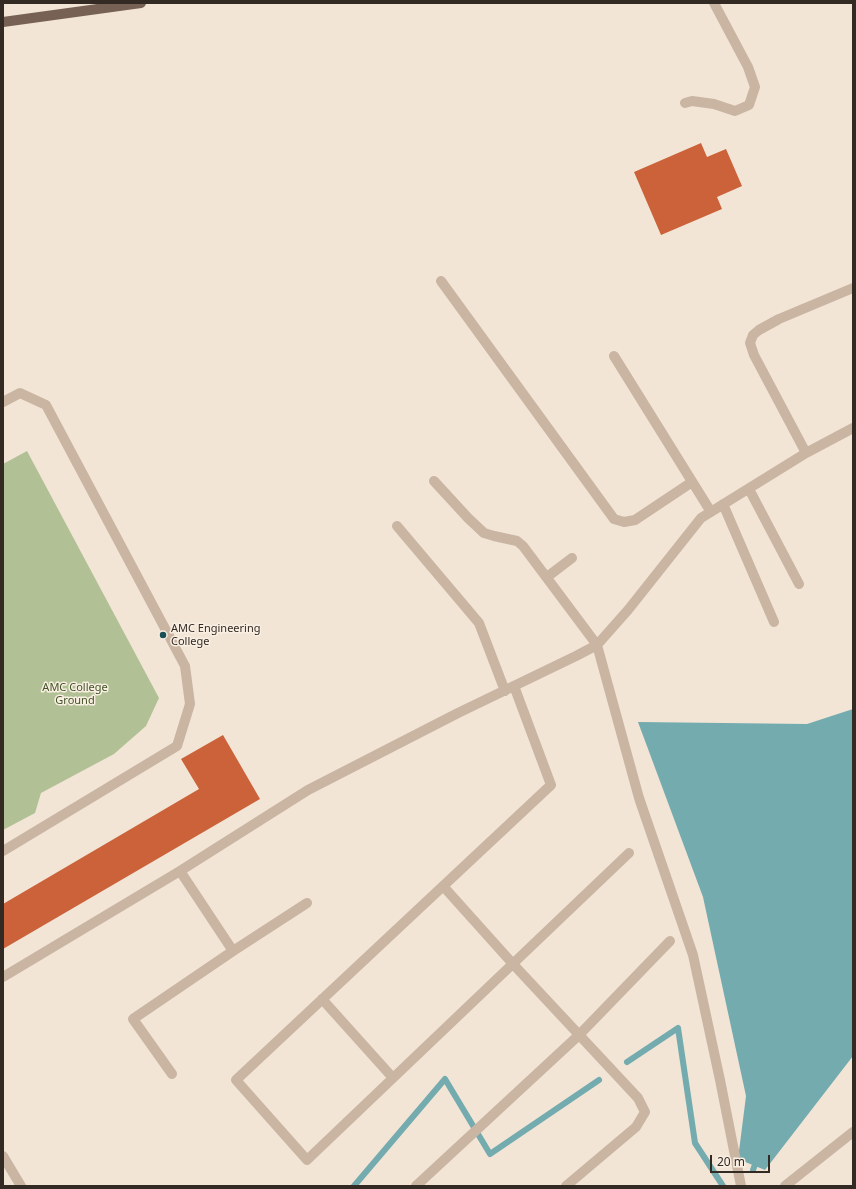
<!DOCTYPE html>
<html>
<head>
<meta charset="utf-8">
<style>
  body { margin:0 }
  #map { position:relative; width:856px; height:1189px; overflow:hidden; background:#f2e5d6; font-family:"Noto Sans",sans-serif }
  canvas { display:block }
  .frame { position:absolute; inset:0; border:4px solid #342a24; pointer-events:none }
  .scale { position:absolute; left:710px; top:1155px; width:60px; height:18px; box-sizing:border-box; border:2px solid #342a24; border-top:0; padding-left:5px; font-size:12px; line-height:14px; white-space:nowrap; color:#342a24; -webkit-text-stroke:3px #f9efe2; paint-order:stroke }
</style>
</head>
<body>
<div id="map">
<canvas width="856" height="1189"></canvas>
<div class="frame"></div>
<div class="scale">20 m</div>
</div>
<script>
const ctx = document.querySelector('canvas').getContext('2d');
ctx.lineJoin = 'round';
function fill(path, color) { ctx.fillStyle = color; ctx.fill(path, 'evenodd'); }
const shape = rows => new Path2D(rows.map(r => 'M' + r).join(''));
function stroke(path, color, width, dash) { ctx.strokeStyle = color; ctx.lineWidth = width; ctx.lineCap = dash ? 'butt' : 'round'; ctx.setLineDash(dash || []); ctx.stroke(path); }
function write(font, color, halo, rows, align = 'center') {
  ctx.font = font + ' "Noto Sans",sans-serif'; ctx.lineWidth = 3; ctx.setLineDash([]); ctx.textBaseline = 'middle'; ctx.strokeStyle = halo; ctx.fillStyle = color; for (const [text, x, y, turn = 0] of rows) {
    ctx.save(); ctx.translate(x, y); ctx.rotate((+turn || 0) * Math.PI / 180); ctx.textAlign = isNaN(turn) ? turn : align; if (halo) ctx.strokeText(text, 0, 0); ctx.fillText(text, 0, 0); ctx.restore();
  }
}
fill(shape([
  [27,451,159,698,146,726,114,754,41,793,35,813,3,830,3,464]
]), '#b1c195');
fill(shape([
  [853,709,853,1056,765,1170,738,1159,746,1096,703,897,638,722,807,724]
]), '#74abaf');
stroke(shape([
  [627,1062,678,1028,695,1143,723,1186],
  [753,1170,757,1159],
  [354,1186,445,1079,490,1154,599,1080]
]), '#74abaf', 6);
fill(shape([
  [701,143,707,157,726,149,742,186,717,197,722,209,661,235,634,172],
  [223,735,260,799,3,949,3,904,199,789,181,759]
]), '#cb623a');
stroke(shape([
  [685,103,692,101,714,104,735,111,749,105,755,87,748,67,714,3],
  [441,281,614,519,624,522,635,520,692,482],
  [614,356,711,512],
  [3,402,20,393,46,405,185,666,190,704,177,746,3,851],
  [806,453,754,355,750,343,753,335,759,330,779,319,853,288],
  [434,481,468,518,484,533,494,536,517,541,523,546,597,645,639,798,693,955,720,1080,741,1186],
  [749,489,799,584],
  [723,504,774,622],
  [397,526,479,623,505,691],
  [547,577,572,558],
  [514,686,551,785,236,1080,307,1160,629,853],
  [443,886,513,964,638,1098,645,1112,636,1127,566,1186],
  [233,951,307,903],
  [3,977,180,871,308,790,458,713,576,656,597,645,628,610,701,518,806,453,853,428],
  [322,999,393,1078],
  [172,1074,133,1019,233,951,180,871],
  [3,1156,21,1186],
  [416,1186,579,1035,670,941],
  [785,1186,853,1132]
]), '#cab5a2', 10);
stroke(shape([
  [3,22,141,3]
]), '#776155', 10);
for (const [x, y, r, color] of [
  [163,635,4,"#195056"]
]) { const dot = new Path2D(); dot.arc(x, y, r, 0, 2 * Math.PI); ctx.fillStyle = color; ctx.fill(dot); stroke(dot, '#f9efe2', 1.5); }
write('11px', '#342a24', '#f9efe2', [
  ["AMC Engineering",171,629],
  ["College",171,642]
], 'left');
write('11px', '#415327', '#f9efe2', [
  ["AMC College",75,688],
  ["Ground",75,701]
]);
</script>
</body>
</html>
